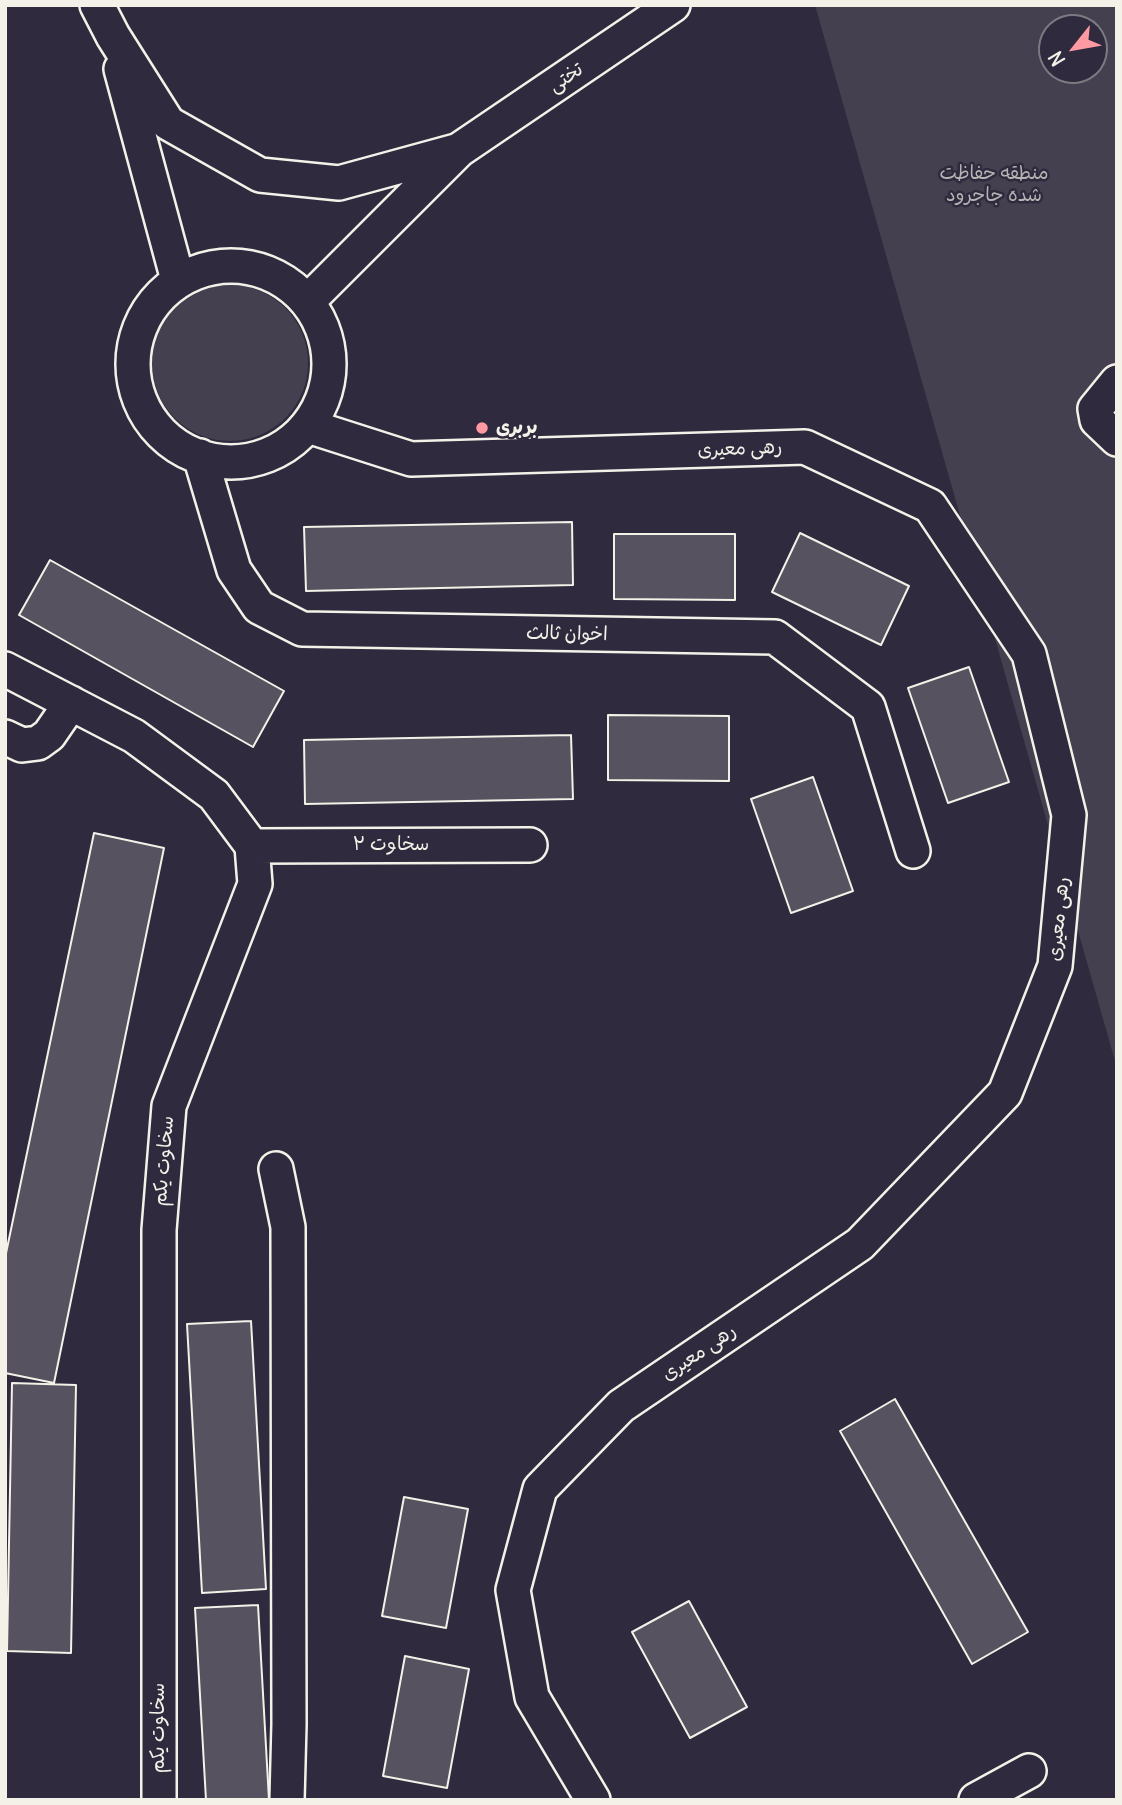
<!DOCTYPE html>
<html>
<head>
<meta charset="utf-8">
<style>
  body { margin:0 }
  #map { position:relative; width:1122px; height:1805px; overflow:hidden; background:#2f2a3d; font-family:Delius,sans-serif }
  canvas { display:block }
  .frame { position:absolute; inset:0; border:7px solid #f4f1e8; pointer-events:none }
  .north { position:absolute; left:1038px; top:14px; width:70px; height:70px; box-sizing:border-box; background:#2f2a3d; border:2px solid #7e7a81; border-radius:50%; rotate:239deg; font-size:19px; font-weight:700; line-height:28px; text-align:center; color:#f4f1e8 }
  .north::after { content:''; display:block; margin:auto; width:24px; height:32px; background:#ff9aa2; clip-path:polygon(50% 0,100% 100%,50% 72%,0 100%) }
</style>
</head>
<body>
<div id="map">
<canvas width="1122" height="1805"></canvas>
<div class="frame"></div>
<div class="north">N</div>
</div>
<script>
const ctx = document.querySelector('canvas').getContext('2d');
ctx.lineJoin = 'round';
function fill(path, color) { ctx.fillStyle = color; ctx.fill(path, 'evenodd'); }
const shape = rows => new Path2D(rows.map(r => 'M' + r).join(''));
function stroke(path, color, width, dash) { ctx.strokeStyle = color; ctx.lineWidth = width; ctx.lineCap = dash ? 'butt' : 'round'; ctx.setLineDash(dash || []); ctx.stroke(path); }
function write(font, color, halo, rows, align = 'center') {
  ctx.font = font + ' Delius,"Playpen Sans Arabic",sans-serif'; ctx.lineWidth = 5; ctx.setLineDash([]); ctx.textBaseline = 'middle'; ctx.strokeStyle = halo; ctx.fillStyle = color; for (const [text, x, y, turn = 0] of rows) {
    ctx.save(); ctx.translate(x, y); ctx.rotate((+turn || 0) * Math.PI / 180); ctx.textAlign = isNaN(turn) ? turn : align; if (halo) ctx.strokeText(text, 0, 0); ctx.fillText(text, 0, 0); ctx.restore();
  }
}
fill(shape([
  [815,5,1117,5,1117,1068],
  [1052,28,1094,28,1094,70,1052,70],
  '152 363a78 78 0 1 1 156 0a78 78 0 1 1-156 0Z'
]), '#454050');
const building = shape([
  [572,522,573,585,306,591,304,527,572,522],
  [800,533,909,586,881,645,772,592,800,533],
  [614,534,735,534,735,600,614,599,614,534],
  [50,560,284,691,253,747,19,615,50,560],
  [969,667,1009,782,948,803,908,688,969,667],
  [608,715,729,716,729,781,608,780,608,715],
  [571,735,573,799,305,804,304,740,571,735],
  [813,777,853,891,791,913,751,799,813,777],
  [94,833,164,848,54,1383,5,1373,5,1258,94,833],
  [251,1321,266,1589,202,1593,187,1324,251,1321],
  [12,1383,76,1385,71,1653,7,1651,12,1383],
  [895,1399,1028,1632,972,1664,840,1431,895,1399],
  [404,1497,468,1509,446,1628,382,1616,404,1497],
  [689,1601,747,1707,690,1738,632,1632,689,1601],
  [258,1605,269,1800,206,1800,195,1608,258,1605],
  [405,1656,469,1669,447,1788,383,1776,405,1656]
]);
fill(building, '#56525f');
stroke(building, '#f4f1e8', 2);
const minor = shape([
  [97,5,113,36,168,123,260,175,339,183,456,151],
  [121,69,178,280],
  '133 364a98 98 0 1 1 196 0a98 98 0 1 1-196 0Z',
  [307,302,459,150,673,5],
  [1117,382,1095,409,1097,420,1117,439],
  [308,426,411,459,805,447,930,506,1029,654,1069,815,1055,966,1005,1093,860,1244,621,1406,540,1489,513,1590,532,1697,593,1800],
  [200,456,234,570,259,607,302,629,775,637,868,707,913,851],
  [5,669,134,736,214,795,252,846,255,884,169,1106,159,1230,159,1800],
  [5,737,22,745,38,743,49,735,71,703],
  [252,846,530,845],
  [276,1169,288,1227,289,1724,287,1800],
  [976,1800,1029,1771]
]);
stroke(minor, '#f4f1e8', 38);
stroke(minor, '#2f2a3d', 33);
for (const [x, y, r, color] of [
  [482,428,7,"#ff9aa2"]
]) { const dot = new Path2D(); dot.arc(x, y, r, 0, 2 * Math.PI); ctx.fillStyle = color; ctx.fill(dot); stroke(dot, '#2f2a3d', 2.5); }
write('19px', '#f4f1e8', '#2f2a3d', [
  ["تختی",566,78,-34],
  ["رهی معیری",740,449,-2],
  ["اخوان ثالث",567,634,1],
  ["سخاوت ۲",391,845],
  ["رهی معیری",1059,919,-84],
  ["سخاوت یکم",164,1161,-85],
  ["رهی معیری",699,1353,-34],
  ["سخاوت یکم",159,1728,-90]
]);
write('19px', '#b7b3b3', '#2f2a3d', [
  ["منطقه حفاظت",994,174],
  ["شده جاجرود",994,196]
]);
write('bold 19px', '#f4f1e8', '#2f2a3d', [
  ["بربری",496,428]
], 'left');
</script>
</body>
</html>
